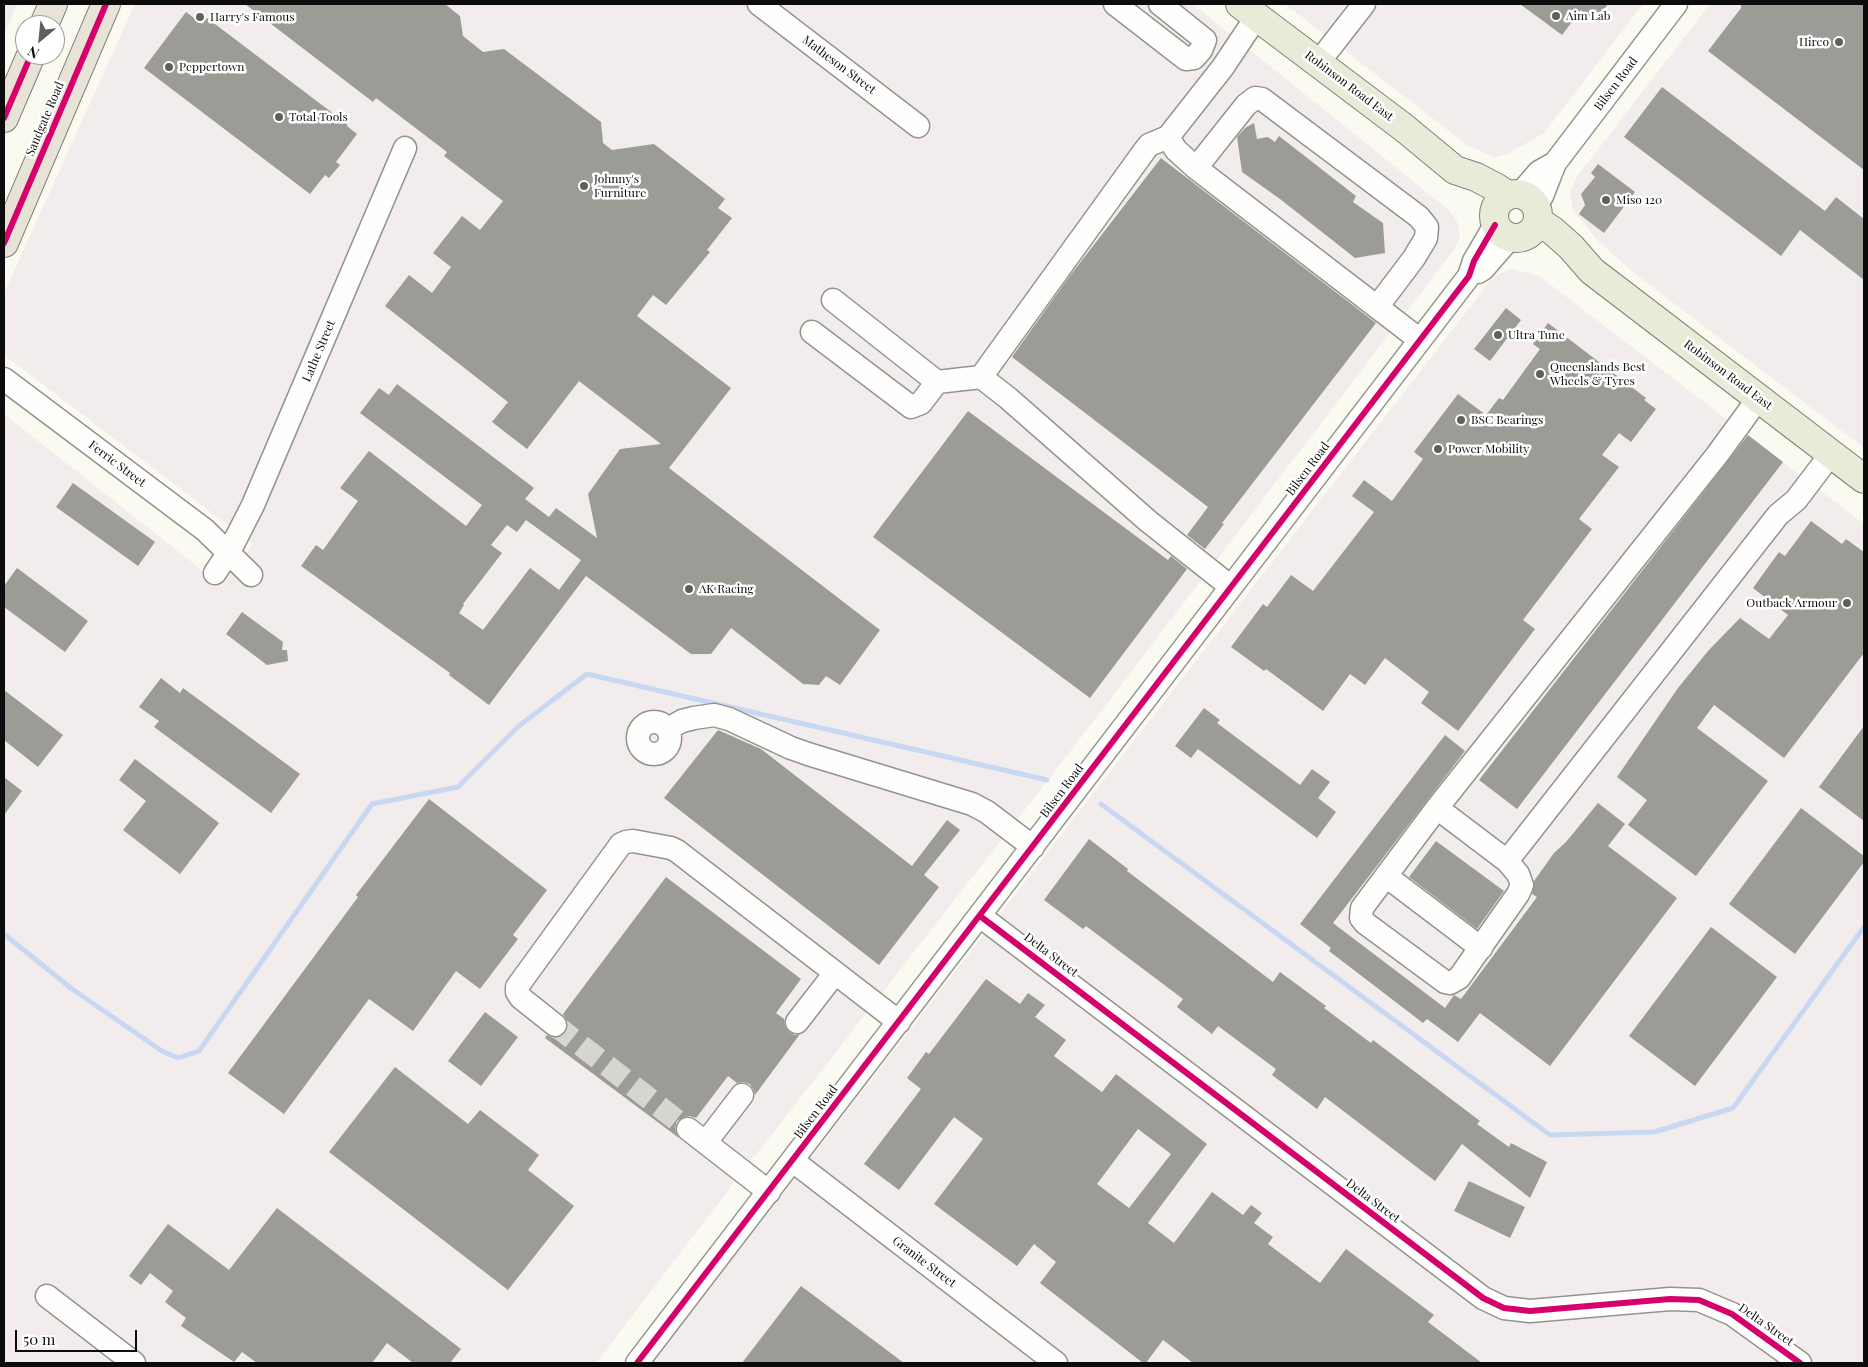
<!DOCTYPE html>
<html>
<head>
<meta charset="utf-8">
<style>
  body { margin:0 }
  #map { position:relative; width:1868px; height:1367px; overflow:hidden; background:#fafaf1; font-family:"Playfair Display",serif }
  canvas { display:block }
  .frame { position:absolute; inset:0; border:5px solid #0c0c0c; pointer-events:none }
  .north { position:absolute; left:15px; top:15px; width:50px; height:50px; box-sizing:border-box; background:#fff; border:1px solid #9e9e9e; border-radius:50%; rotate:208deg; font-size:14px; font-weight:700; line-height:20px; text-align:center; color:#0c0c0c }
  .north::after { content:''; display:block; margin:auto; width:18px; height:22px; background:#5f5f5c; clip-path:polygon(50% 0,100% 100%,50% 72%,0 100%) }
  .scale { position:absolute; left:15px; top:1330px; width:122px; height:22px; box-sizing:border-box; border:2px solid #0c0c0c; border-top:0; padding-left:6px; font-size:15px; line-height:18px; white-space:nowrap; color:#0c0c0c; -webkit-text-stroke:4px #fff; paint-order:stroke }
</style>
</head>
<body>
<div id="map">
<canvas width="1868" height="1367"></canvas>
<div class="frame"></div>
<div class="north">N</div>
<div class="scale">50 m</div>
</div>
<script>
const ctx = document.querySelector('canvas').getContext('2d');
ctx.lineJoin = 'round';
function fill(path, color) { ctx.fillStyle = color; ctx.fill(path, 'evenodd'); }
const shape = rows => new Path2D(rows.map(r => 'M' + r).join(''));
function stroke(path, color, width, dash) { ctx.strokeStyle = color; ctx.lineWidth = width; ctx.lineCap = dash ? 'butt' : 'round'; ctx.setLineDash(dash || []); ctx.stroke(path); }
function write(font, color, halo, rows, align = 'center') {
  ctx.font = font + ' "Playfair Display",serif'; ctx.lineWidth = 5; ctx.setLineDash([]); ctx.textBaseline = 'middle'; ctx.strokeStyle = halo; ctx.fillStyle = color; for (const [text, x, y, turn = 0] of rows) {
    ctx.save(); ctx.translate(x, y); ctx.rotate((+turn || 0) * Math.PI / 180); ctx.textAlign = isNaN(turn) ? turn : align; if (halo) ctx.strokeText(text, 0, 0); ctx.fillText(text, 0, 0); ctx.restore();
  }
}
fill(shape([
  [4,4,17,4,4,35],
  [135,4,1193,4,1450,211,1458,224,1460,236,1455,248,1066,757,733,1184,596,1363,4,1363,4,414,222,586,253,544,4,355,4,293],
  [1285,4,1643,4,1544,133,1507,154,1494,157,1467,145],
  [1710,4,1864,4,1864,448,1634,273,1599,242,1573,210,1570,192,1576,178],
  [1512,269,1539,276,1864,524,1864,1363,652,1363,1494,276]
]), '#f2eced');
stroke(shape([
  [1101,804,1550,1135,1654,1132,1733,1108,1864,927],
  [4,934,72,989,162,1051,178,1058,199,1051,372,804,458,787,520,725,587,674,1047,780]
]), '#c9d8f2', 5);
fill(shape([
  [245,4,445,4,460,16,463,36,483,52,504,49,601,122,603,143,612,150,654,144,725,199,718,208,732,218,707,250,710,252,666,305,653,295,637,316,731,388,669,468,880,630,840,685,826,676,819,685,803,684,731,628,711,654,691,654,586,576,489,705,449,675,450,673,301,566,316,545,323,550,358,501,340,488,369,451,466,526,482,505,360,413,379,388,389,395,397,384,534,488,525,499,549,517,556,508,597,538,588,494,620,449,661,444,579,381,527,449,492,422,508,402,385,306,409,275,432,293,451,267,433,253,462,216,480,230,503,201,444,156,447,152,376,98,373,102],
  [526,520,581,560,559,590,530,568,483,630,459,613,464,605,463,604,502,553,491,545,507,525,517,532],
  [1520,4,1608,4,1595,21,1581,10,1562,35],
  [1741,4,1864,4,1864,170,1708,51,1741,8],
  [186,12,202,24,207,18,347,124,347,126,357,134,336,162,340,165,329,178,325,175,310,194,144,68],
  [1662,87,1825,211,1836,197,1864,219,1864,280,1800,230,1781,256,1624,137],
  [1254,123,1257,139,1268,137,1275,142,1279,136,1356,196,1353,202,1383,223,1385,253,1355,258,1280,199,1242,172,1237,137,1245,128],
  [1161,158,1376,323,1222,523,1224,524,1205,549,1187,535,1208,507,1012,357,1069,277],
  [1598,164,1635,192,1604,233,1579,214,1585,205,1581,194,1595,177,1591,173],
  [1506,308,1521,320,1490,361,1474,349],
  [1548,323,1646,398,1644,400,1656,409,1631,442,1619,433,1602,455,1619,467,1579,519,1592,529,1523,620,1535,629,1458,731,1421,703,1429,692,1385,658,1365,685,1350,674,1323,711,1266,669,1264,671,1231,647,1263,604,1267,607,1291,575,1313,591,1374,512,1352,496,1364,480,1392,501,1423,459,1414,452,1458,394,1486,415,1499,398,1503,400,1540,349,1533,344],
  [968,411,1168,560,1171,556,1187,569,1090,698,873,537],
  [1748,435,1783,462,1517,809,1479,780],
  [73,483,155,542,138,566,56,507],
  [1811,521,1842,544,1846,539,1864,552,1864,653,1784,758,1714,705,1697,728,1768,781,1696,876,1628,825,1647,800,1617,777,1678,688,1708,651,1740,618,1769,639,1788,615,1753,588,1779,552,1785,556],
  [17,568,88,621,65,652,4,607,4,586],
  [242,612,283,642,282,650,287,650,288,661,267,665,226,634],
  [161,678,180,693,183,688,300,774,271,813,154,727,159,721,139,707],
  [4,690,63,735,38,767,4,740],
  [1204,708,1220,720,1217,723,1300,785,1312,769,1330,782,1318,798,1336,812,1317,838,1198,749,1191,758,1175,746],
  [1864,726,1864,821,1819,787],
  [718,730,761,749,912,866,947,820,960,830,924,875,939,887,879,965,664,798],
  [1445,735,1465,751,1333,923,1445,1008,1454,995,1461,999,1537,897,1532,894,1534,881,1554,853,1566,842,1598,803,1625,824,1608,846,1677,898,1550,1066,1480,1013,1458,1042,1427,1019,1423,1023,1329,951,1331,948,1300,924],
  [135,759,219,823,180,874,123,830,146,801,119,780],
  [4,777,22,791,4,815],
  [429,799,547,890,513,935,518,939,480,989,456,971,413,1031,369,999,284,1114,228,1073,358,897,356,895],
  [1801,808,1864,856,1864,862,1795,954,1729,904],
  [1089,839,1128,869,1127,871,1273,982,1280,972,1326,1006,1324,1008,1371,1043,1373,1040,1480,1121,1477,1124,1509,1147,1511,1143,1547,1162,1530,1198,1462,1144,1435,1181,1325,1097,1317,1109,1272,1075,1276,1069,1218,1026,1212,1034,1177,1007,1183,999,1086,926,1083,929,1044,900],
  [1436,841,1504,891,1477,929,1409,877],
  [666,877,801,979,776,1013,784,1019,785,1026,789,1032,795,1035,800,1034,755,1095,754,1090,750,1084,743,1082,737,1083,728,1076,696,1118,690,1116,684,1117,677,1121,675,1128,676,1133,679,1138,545,1038,547,1035,553,1038,559,1037,566,1033,568,1027,567,1021,563,1014],
  [1711,927,1777,977,1695,1086,1629,1036],
  [986,979,1020,1004,1028,993,1045,1005,1035,1017,1066,1040,1054,1056,1102,1092,1116,1074,1207,1144,1148,1223,1174,1243,1212,1192,1243,1215,1251,1205,1262,1213,1254,1223,1273,1237,1268,1244,1320,1283,1346,1249,1434,1315,1428,1322,1482,1363,1193,1363,1163,1340,1146,1363,1143,1363,1040,1283,1056,1262,1034,1244,1017,1266,934,1204,983,1139,954,1117,899,1190,864,1164,921,1089,907,1078,926,1052,929,1054],
  [1138,1129,1171,1154,1129,1208,1097,1184],
  [485,1012,518,1037,481,1086,448,1061],
  [395,1067,468,1124,480,1110,539,1155,528,1170,574,1206,508,1290,329,1152],
  [1469,1181,1525,1207,1510,1238,1454,1211],
  [277,1208,461,1349,450,1363,413,1363,387,1343,372,1363,257,1363,242,1352,234,1362,181,1326,186,1318,165,1302,173,1291,150,1273,141,1285,129,1276,168,1224,229,1270],
  [801,1286,904,1363,742,1363]
]), '#9c9c97');
stroke(shape([
  [555,1025,688,1129]
]), '#d6d6cf', 22, [22, 11]);
const minor = shape([
  [759,4,918,126],
  [1115,4,1186,59,1194,58,1201,50,1205,40,1160,4],
  [1257,16,1223,67,1168,137,1176,150,1196,168,1420,340],
  [1318,63,1364,4],
  [1168,137,1149,145,1145,150,981,377,1008,398,1148,521,1231,587],
  [1196,168,1246,105,1255,98,1262,99,1419,217,1427,227,1426,238,1414,258,1377,307],
  [1520,194,1539,172,1555,163],
  [1536,205,1542,196,1555,163,1676,4],
  [1478,272,1483,269,1510,238],
  [833,300,937,382],
  [812,332,911,407,921,403,937,382,981,377],
  [4,379,205,530,251,575],
  [215,573,229,552,253,505,405,148],
  '638 738a16 16 0 1 1 32 0a16 16 0 1 1-32 0Z',
  [668,729,682,721,694,718,714,715,729,719,791,748,808,754,972,804,987,812,1033,847],
  [1437,808,1507,861,1518,874,1522,885,1518,894,1459,978,1450,983,1445,982,1365,923,1361,918,1362,908,1437,808,1717,455,1758,399],
  [1507,861,1778,515,1796,500,1831,454],
  [1386,876,1481,948],
  [980,916,1483,1298,1504,1308,1530,1311,1670,1299,1699,1300,1732,1314,1800,1363],
  [797,1022,835,973],
  [555,1025,521,998,517,992,517,987,621,844,626,842,633,841,671,848,677,851,899,1022],
  [688,1129,769,1192],
  [706,1142,742,1095],
  [793,1161,1056,1363],
  [47,1296,134,1363],
  [637,1363,1469,276,1474,261,1495,225]
]);
const major = shape([
  [1240,4,1403,127,1455,170,1476,177,1497,188,1507,195],
  '1494 216a22 22 0 1 1 44 0a22 22 0 1 1-44 0Z',
  [1538,221,1553,231,1571,247,1592,271,1864,479]
]);
const highway = shape([
  [44,25,53,4],
  [4,118,31,55],
  [4,243,106,4]
]);
stroke(minor, '#93938f', 25);
stroke(major, '#80807c', 30);
stroke(highway, '#80807c', 30);
stroke(minor, '#fefefd', 22);
stroke(major, '#eaead9', 28);
stroke(highway, '#e7e3d6', 28);
stroke(shape([
  [4,118,31,55],
  [4,243,106,4],
  [980,916,1483,1298,1504,1308,1530,1311,1670,1299,1699,1300,1732,1314,1800,1363],
  [637,1363,1469,276,1474,261,1495,225]
]), '#d6006c', 6);
for (const [x, y, r, color] of [
  [1556,16,5,"#5f5f5c"],
  [200,17,5,"#5f5f5c"],
  [1839,42,5,"#5f5f5c"],
  [169,67,5,"#5f5f5c"],
  [279,117,5,"#5f5f5c"],
  [584,186,5,"#5f5f5c"],
  [1606,200,5,"#5f5f5c"],
  [1498,335,5,"#5f5f5c"],
  [1540,374,5,"#5f5f5c"],
  [1461,420,5,"#5f5f5c"],
  [1438,449,5,"#5f5f5c"],
  [689,589,5,"#5f5f5c"],
  [1847,603,5,"#5f5f5c"]
]) { const dot = new Path2D(); dot.arc(x, y, r, 0, 2 * Math.PI); ctx.fillStyle = color; ctx.fill(dot); stroke(dot, '#fff', 2); }
write('12px', '#0c0c0c', '#fff', [
  ["Aim Lab",1566,16],
  ["Harry's Famous",210,17],
  ["Hirco",1829,42,"right"],
  ["Peppertown",179,67],
  ["Total Tools",289,117],
  ["Johnny's",594,179],
  ["Furniture",594,193],
  ["Miso 120",1616,200],
  ["Ultra Tune",1508,335],
  ["Queenslands Best",1550,367],
  ["Wheels & Tyres",1550,381],
  ["BSC Bearings",1471,420],
  ["Power Mobility",1448,449],
  ["AK Racing",699,589],
  ["Outback Armour",1837,603,"right"]
], 'left');
write('12px', '#0c0c0c', '#fff', [
  ["Matheson Street",839,65,37],
  ["Bilsen Road",1616,84,-53],
  ["Robinson Road East",1349,86,37],
  ["Sandgate Road",45,119,-67],
  ["Lathe Street",319,351,-67],
  ["Robinson Road East",1728,375,37],
  ["Ferric Street",117,464,37],
  ["Bilsen Road",1308,469,-53],
  ["Bilsen Road",1062,791,-53],
  ["Delta Street",1051,955,37],
  ["Bilsen Road",816,1112,-53],
  ["Delta Street",1373,1201,37],
  ["Granite Street",924,1262,37],
  ["Delta Street",1766,1325,35]
]);
</script>
</body>
</html>
